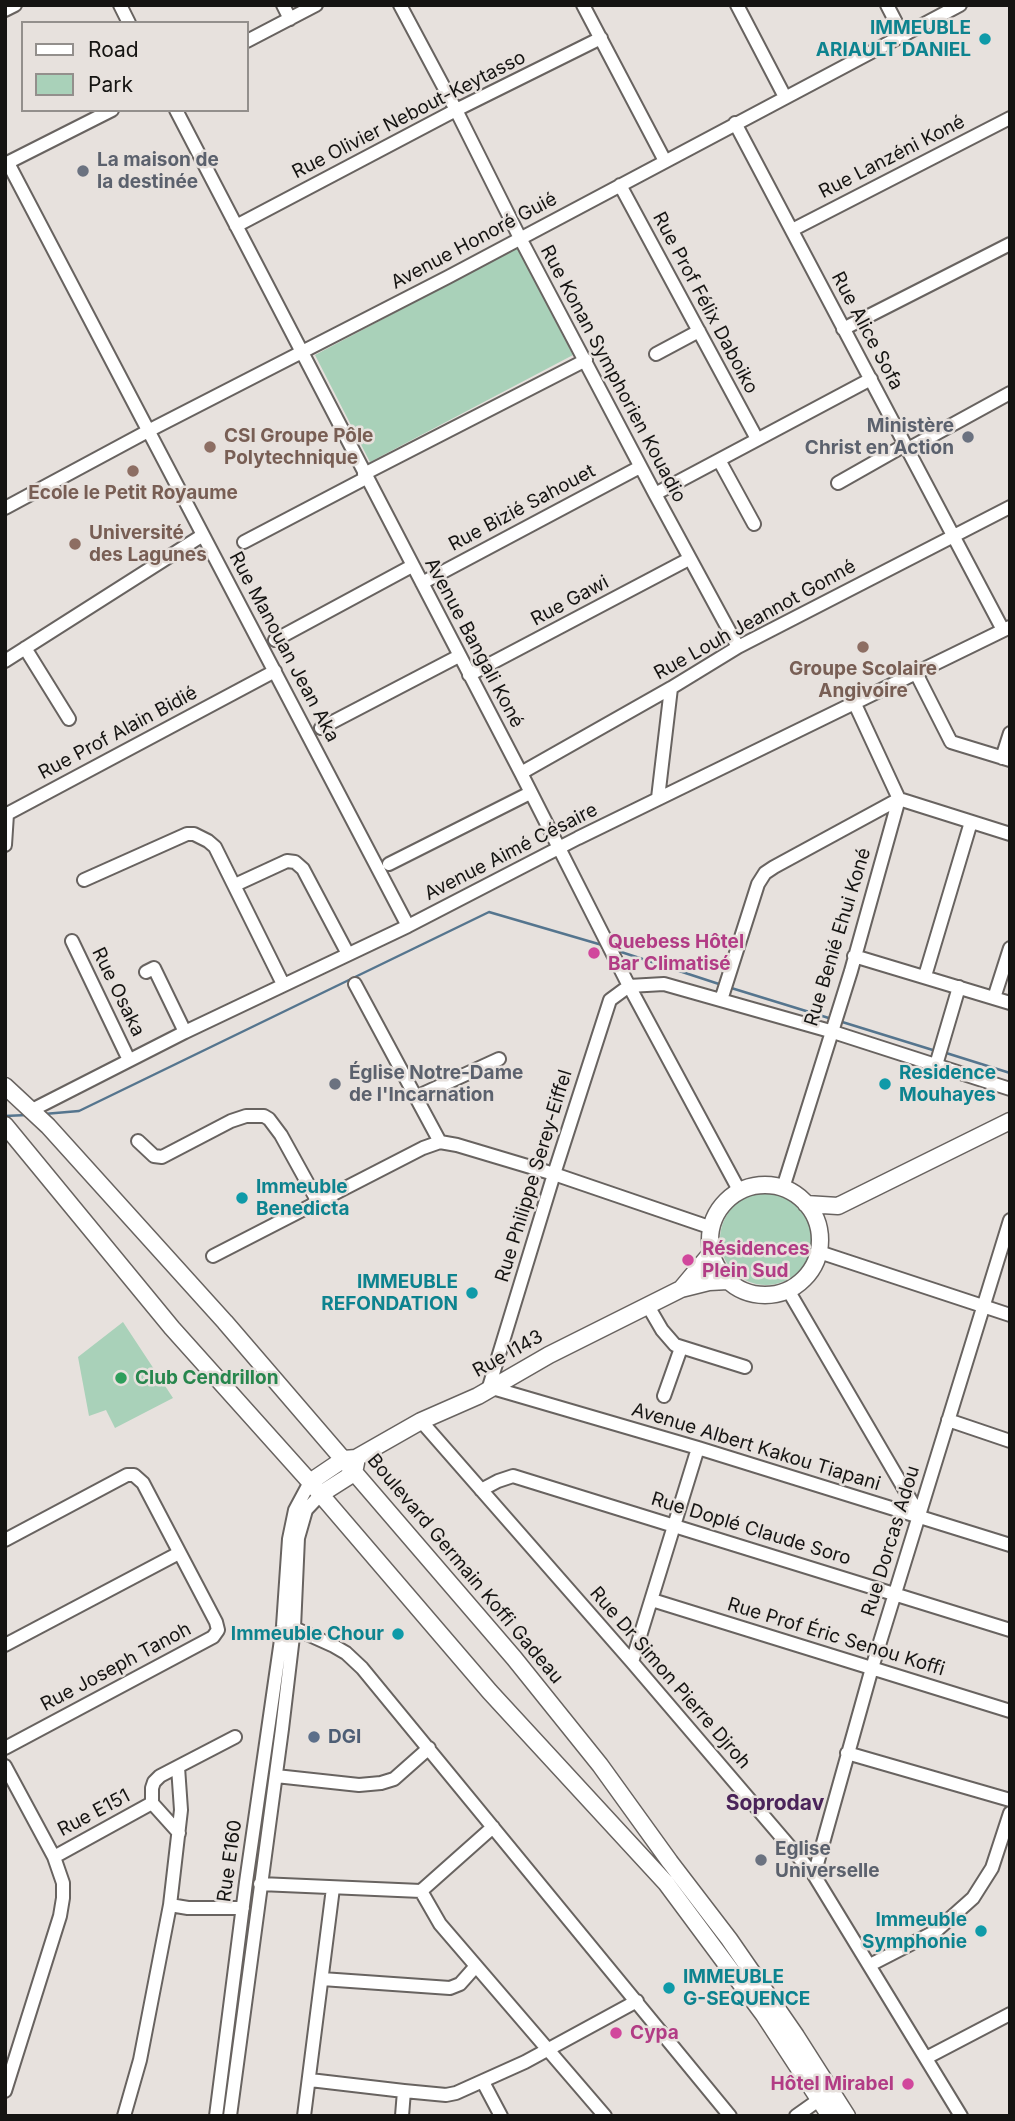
<!DOCTYPE html>
<html>
<head>
<meta charset="utf-8">
<style>
  body { margin:0 }
  #map { position:relative; width:1015px; height:2121px; overflow:hidden; background:#e7e1dd; font-family:Inter,sans-serif }
  canvas { display:block }
  .frame { position:absolute; inset:0; border:7px solid #151412; pointer-events:none }
  .legend { position:absolute; left:21px; top:21px; width:228px; height:91px; box-sizing:border-box; background:#e7e1dd; border:2px solid #938f8c; margin:0; padding:9px 12px; list-style:none; font-size:21px; color:#151412 }
  .legend li { display:flex; align-items:center; gap:14px; height:35px }
  .legend b { width:35px; border:2px solid #938f8c }
</style>
</head>
<body>
<div id="map">
<canvas width="1015" height="2121"></canvas>
<div class="frame"></div>
<ul class="legend">
<li><b style="height:9px;background:#fff"></b>Road</li>
<li><b style="height:19px;background:#a9d1b9"></b>Park</li>
</ul>
</div>
<script>
const ctx = document.querySelector('canvas').getContext('2d');
ctx.lineJoin = 'round';
function fill(path, color) { ctx.fillStyle = color; ctx.fill(path, 'evenodd'); }
const shape = rows => new Path2D(rows.map(r => 'M' + r).join(''));
function stroke(path, color, width, dash) { ctx.strokeStyle = color; ctx.lineWidth = width; ctx.lineCap = dash ? 'butt' : 'round'; ctx.setLineDash(dash || []); ctx.stroke(path); }
function write(font, color, halo, rows, align = 'center') {
  ctx.font = font + ' Inter,sans-serif'; ctx.lineWidth = 5; ctx.setLineDash([]); ctx.textBaseline = 'middle'; ctx.strokeStyle = halo; ctx.fillStyle = color; for (const [text, x, y, turn = 0] of rows) {
    ctx.save(); ctx.translate(x, y); ctx.rotate((+turn || 0) * Math.PI / 180); ctx.textAlign = isNaN(turn) ? turn : align; if (halo) ctx.strokeText(text, 0, 0); ctx.fillText(text, 0, 0); ctx.restore();
  }
}
fill(shape([
  [517,248,573,355,370,462,315,355],
  '720 1239a46 46 0 1 1 92 0a46 46 0 1 1-92 0Z',
  [123,1322,173,1398,115,1428,106,1410,89,1416,78,1357]
]), '#a9d1b9');
stroke(shape([
  [615,950,722,985],
  [728,987,832,1019],
  [839,1021,936,1051],
  [943,1052,1010,1073],
  [44,1114,79,1111,489,912,602,945],
  [5,1116,27,1115]
]), '#55758e', 2.5);
const minor = shape([
  [120,5,129,23],
  [283,5,290,19],
  [400,5,456,110,520,238,655,494,738,647],
  [583,5,665,161],
  [737,5,785,97],
  [887,5,903,36],
  [5,10,15,5],
  [247,41,316,5],
  [176,110,521,773,629,986,740,1192],
  [735,123,1003,630],
  [8,163,408,926],
  [5,164,112,110],
  [620,185,757,439],
  [236,226,456,110,601,38],
  [792,230,1010,118],
  [843,329,1010,244],
  [656,354,699,331],
  [908,449,1010,393],
  [719,460,754,524],
  [364,474,586,360],
  [838,483,905,445],
  [655,494,871,379],
  [5,508,150,430,448,277,960,5],
  [244,542,366,478],
  [422,583,640,467],
  [275,640,412,566],
  [25,648,69,719],
  [5,661,203,535],
  [916,673,951,742,1010,760],
  [469,675,689,559],
  [321,728,459,656],
  [1002,758,1010,733],
  [521,773,671,688,738,647,1010,507],
  [658,798,671,688],
  [5,845,7,814,275,671],
  [389,864,530,793],
  [84,880,187,834,194,834,208,841,215,847,283,984],
  [235,885,287,861,295,862,303,869,348,954],
  [72,941,129,1060],
  [854,956,1010,1003],
  [146,972,154,968,185,1032],
  [925,976,971,822],
  [355,984,440,1142],
  [629,986,610,1000,554,1174,489,1387,698,1448,1010,1545],
  [629,986,664,984,830,1031,1010,1089],
  [994,998,1010,948],
  [721,1000,758,884,765,873,774,867,899,799,1010,834],
  [936,1065,959,987],
  [416,1097,499,1059],
  [30,1111,185,1032,408,926,578,838,1010,627],
  [138,1141,154,1156,162,1157,231,1121,246,1116,264,1116,269,1119,281,1135,318,1202],
  [783,1188,851,971,899,799,854,702],
  [819,1252,1010,1315],
  [213,1256,423,1148,440,1142,457,1145,554,1174,712,1228],
  [788,1290,920,1516],
  [648,1306,662,1330,675,1345,745,1367],
  [664,1396,681,1348],
  [948,1420,1010,1441],
  [421,1421,632,1662,814,1875,961,2116],
  [481,1490,498,1481,513,1476,1010,1630],
  [5,1540,127,1475,134,1475,143,1483,216,1622,218,1630,213,1637,5,1748],
  [652,1600,1010,1711],
  [284,1612,294,1628,334,1646,346,1653,362,1668,730,2116],
  [5,1645,179,1553],
  [632,1662,698,1448],
  [847,1753,1010,1800],
  [5,1766,54,1857,63,1883,63,1898,60,1916,5,2091],
  [276,1776,359,1785,381,1783,394,1779,429,1748],
  [179,1833,152,1803,152,1788,154,1782,160,1776,235,1737],
  [54,1857,152,1803],
  [814,1875,872,1668,1010,1220],
  [260,1884,421,1891,493,1827],
  [421,1891,440,1924,605,2116],
  [170,1905,188,1908,243,1908],
  [870,1965,936,1931,973,1898,992,1868,1010,1813],
  [322,1979,450,1988,460,1984,476,1966],
  [926,2058,1010,2014],
  [310,2080,404,2091,446,2095,456,2093,525,2062,637,2001],
  [483,2082,501,2116],
  [124,2116,140,2060,170,1905,181,1810,178,1767],
  [216,2116,246,1882,283,1626,289,1539,295,1510,310,1482],
  [230,2116,282,1729,294,1628,298,1538,306,1510,321,1494],
  [304,2116,333,1888],
  [402,2116,404,2091],
  [796,2116,820,2099]
]);
const major = shape([
  [5,1086,48,1126,225,1322,514,1658,600,1765,670,1862,729,1939,796,2036,847,2116],
  [5,1125,172,1328,310,1482,490,1692,666,1883,764,2015,830,2116],
  '710 1240a55 55 0 1 1 110 0a55 55 0 1 1-110 0Z',
  [806,1204,838,1206,1010,1121],
  [681,1289,712,1252],
  [310,1482,344,1459,356,1458,421,1421,478,1396,549,1355,681,1289,709,1282,728,1281],
  [321,1494,354,1473,356,1463]
]);
stroke(minor, '#686360', 16);
stroke(major, '#686360', 19);
stroke(minor, '#fff', 12);
stroke(major, '#fff', 16);
for (const [x, y, r, color] of [
  [985,39,7,"#0f9aa8"],
  [83,171,7,"#6b7280"],
  [968,437,7,"#6b7280"],
  [210,447,7,"#8d6e63"],
  [133,471,7,"#8d6e63"],
  [75,544,7,"#8d6e63"],
  [863,647,7,"#8d6e63"],
  [594,953,7,"#d1479c"],
  [335,1084,7,"#6b7280"],
  [885,1084,7,"#0f9aa8"],
  [242,1198,7,"#0f9aa8"],
  [688,1260,7,"#d1479c"],
  [472,1293,7,"#0f9aa8"],
  [121,1378,7,"#2e9e5b"],
  [398,1634,7,"#0f9aa8"],
  [314,1737,7,"#5c6f8a"],
  [761,1860,7,"#6b7280"],
  [981,1931,7,"#0f9aa8"],
  [669,1988,7,"#0f9aa8"],
  [616,2033,7,"#d1479c"],
  [908,2084,7,"#d1479c"]
]) { const dot = new Path2D(); dot.arc(x, y, r, 0, 2 * Math.PI); ctx.fillStyle = color; ctx.fill(dot); stroke(dot, '#e7e1dd', 2.5); }
write('bold 19px', '#0d838f', '#e7e1dd', [
  ["IMMEUBLE",971,28],
  ["ARIAULT DANIEL",971,50],
  ["Residence",899,1073,"left"],
  ["Mouhayes",899,1095,"left"],
  ["Immeuble",256,1187,"left"],
  ["Benedicta",256,1209,"left"],
  ["IMMEUBLE",458,1282],
  ["REFONDATION",458,1304],
  ["Immeuble Chour",384,1634],
  ["Immeuble",967,1920],
  ["Symphonie",967,1942],
  ["IMMEUBLE",683,1977,"left"],
  ["G-SEQUENCE",683,1999,"left"]
], 'right');
write('19px', '#151412', '#e7e1dd', [
  ["Rue Olivier Nebout-Keytasso",409,115,-27],
  ["Rue Lanzéni Koné",892,157,-27],
  ["Avenue Honoré Guié",474,241,-28],
  ["Rue Prof Félix Daboiko",705,303,62],
  ["Rue Alice Sofa",867,331,62],
  ["Rue Konan Symphorien Kouadio",613,374,62],
  ["Rue Bizié Sahouet",522,508,-28],
  ["Rue Gawi",570,601,-28],
  ["Rue Louh Jeannot Gonné",755,620,-29],
  ["Avenue Bangali Koné",474,643,62],
  ["Rue Manouan Jean Aka",284,647,62],
  ["Rue Prof Alain Bidié",118,733,-28],
  ["Avenue Aimé Césaire",511,852,-27],
  ["Rue Benié Ehui Koné",838,937,-73],
  ["Rue Osaka",118,992,64],
  ["Rue Philippe Serey-Eiffel",534,1176,-73],
  ["Rue I143",508,1354,-29],
  ["Avenue Albert Kakou Tiapani",756,1447,17],
  ["Rue Doplé Claude Soro",751,1529,17],
  ["Rue Dorcas Adou",891,1541,-73],
  ["Boulevard Germain Koffi Gadeau",465,1569,50],
  ["Rue Prof Éric Senou Koffi",836,1637,17],
  ["Rue Joseph Tanoh",116,1667,-28],
  ["Rue Dr Simon Pierre Djroh",670,1678,49],
  ["Rue E151",94,1813,-28],
  ["Rue E160",230,1861,-82]
]);
write('bold 19px', '#5b616d', '#e7e1dd', [
  ["La maison de",97,160],
  ["la destinée",97,182],
  ["Ministère",954,426,"right"],
  ["Christ en Action",954,448,"right"],
  ["Église Notre-Dame",349,1073],
  ["de l'Incarnation",349,1095],
  ["Eglise",775,1849],
  ["Universelle",775,1871]
], 'left');
write('bold 19px', '#785e54', '#e7e1dd', [
  ["CSI Groupe Pôle",224,436],
  ["Polytechnique",224,458],
  ["Ecole le Petit Royaume",133,493,"center"],
  ["Université",89,533],
  ["des Lagunes",89,555],
  ["Groupe Scolaire",863,669,"center"],
  ["Angivoire",863,691,"center"]
], 'left');
write('bold 19px', '#b23c85', '#e7e1dd', [
  ["Quebess Hôtel",608,942],
  ["Bar Climatisé",608,964],
  ["Résidences",702,1249],
  ["Plein Sud",702,1271],
  ["Cypa",630,2033],
  ["Hôtel Mirabel",894,2084,"right"]
], 'left');
write('bold 19px', '#27864d', '#e7e1dd', [
  ["Club Cendrillon",135,1378]
], 'left');
write('bold 19px', '#4e5e75', '#e7e1dd', [
  ["DGI",328,1737]
], 'left');
write('bold 21px', '#4a2359', '#e7e1dd', [
  ["Soprodav",775,1804]
]);
</script>
</body>
</html>
